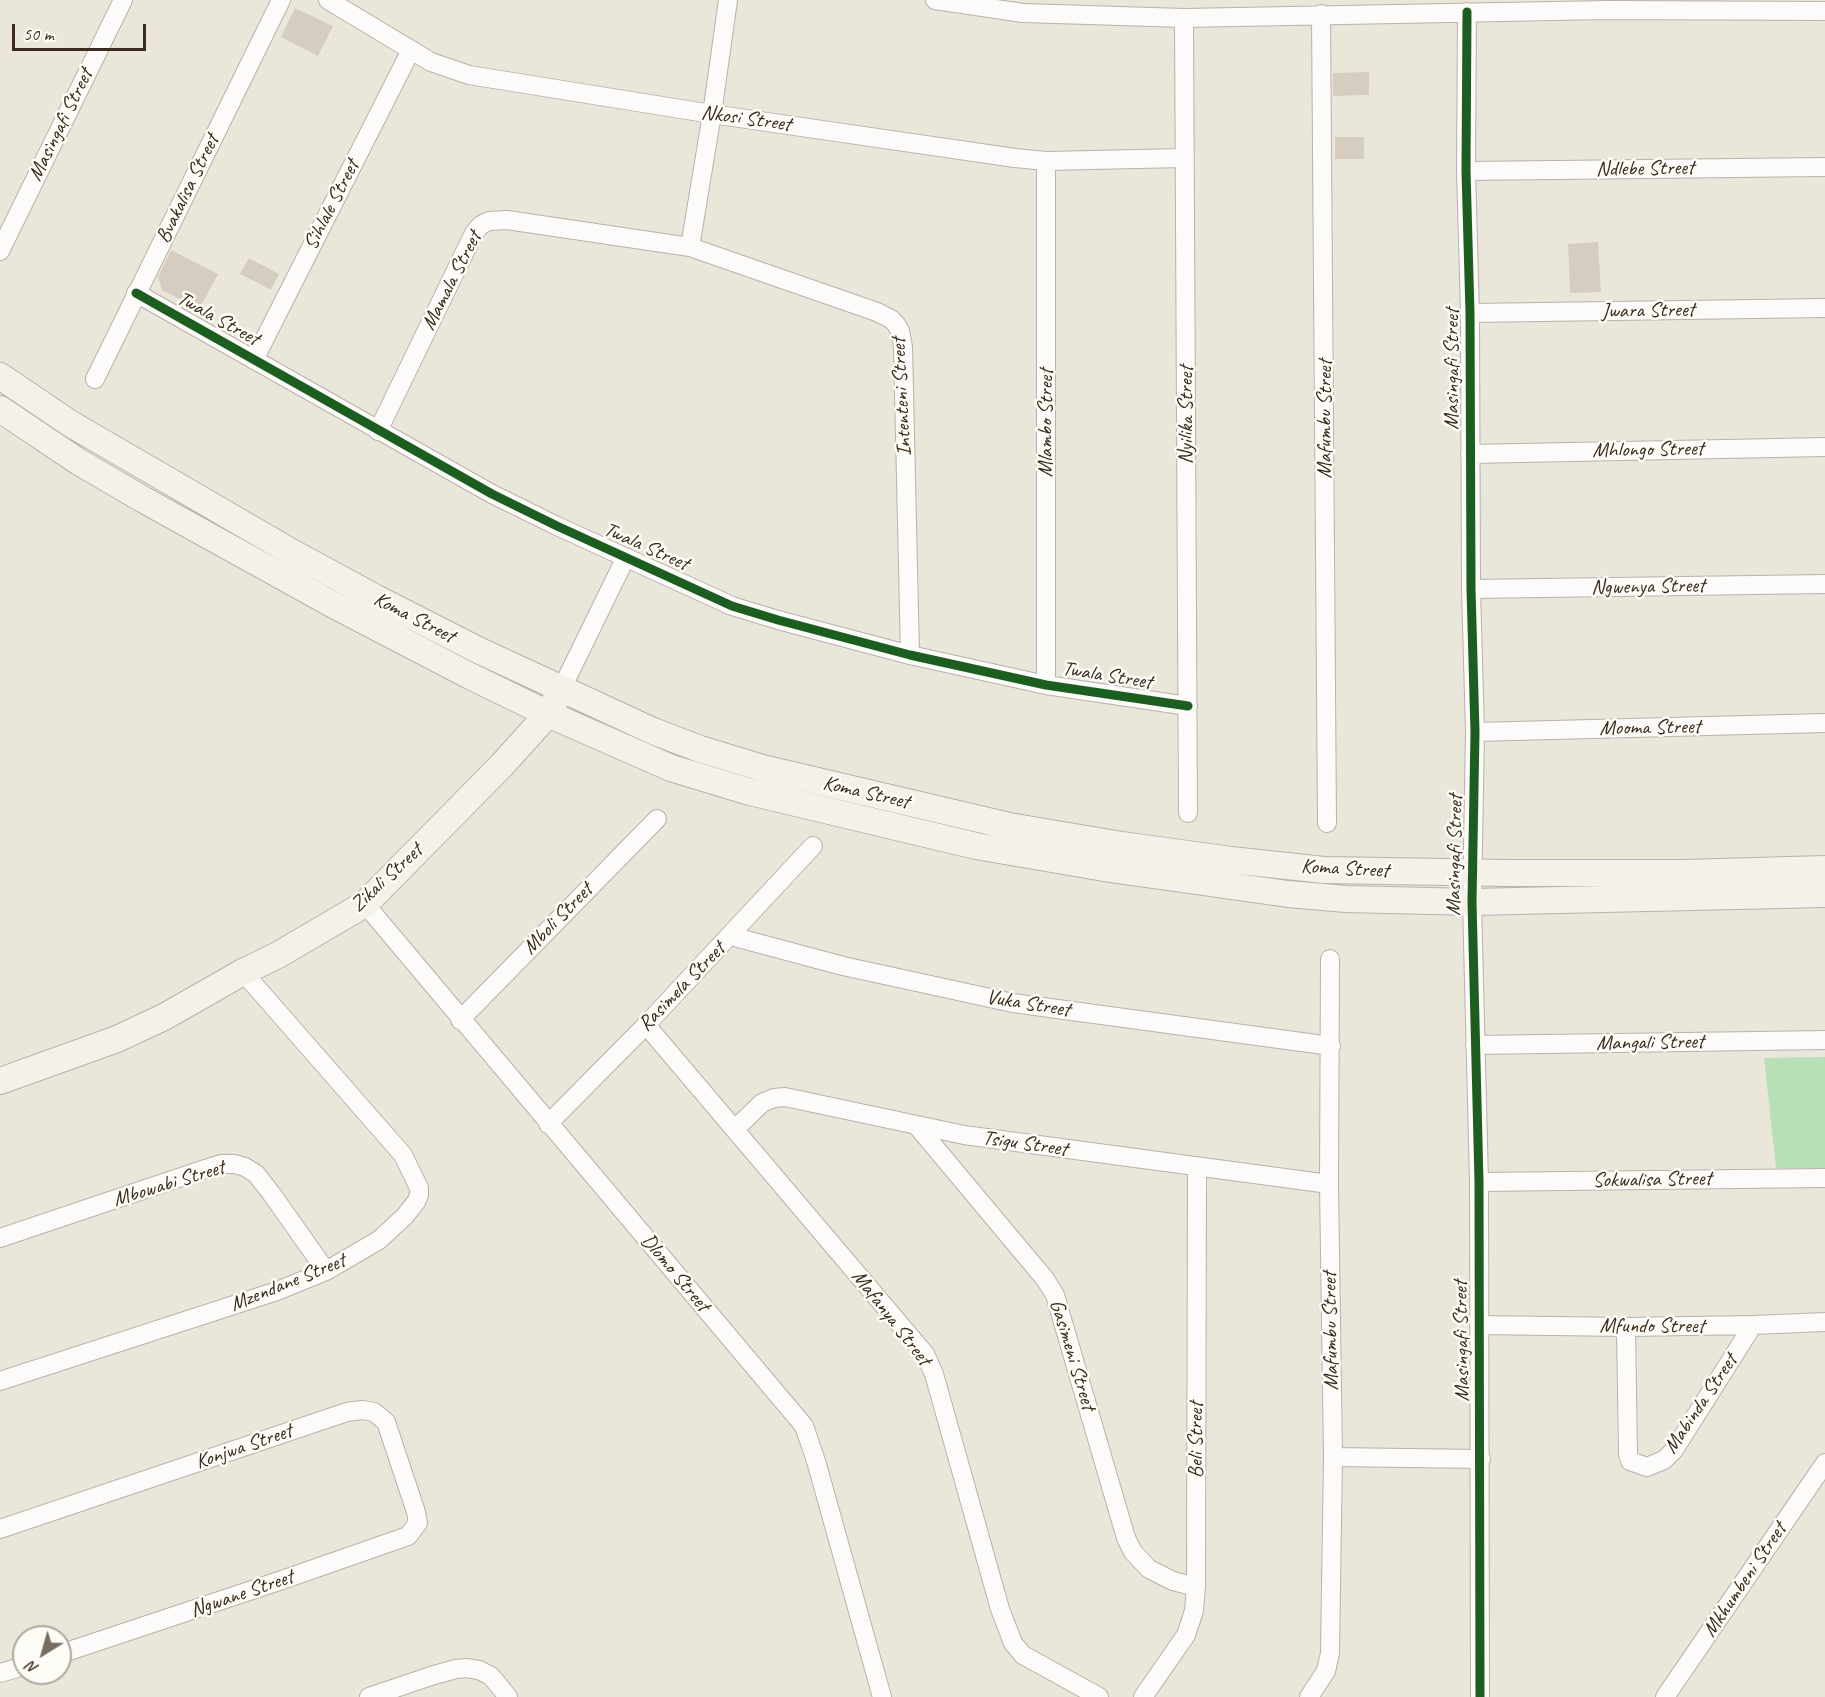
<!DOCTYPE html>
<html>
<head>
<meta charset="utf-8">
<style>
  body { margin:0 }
  #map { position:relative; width:1825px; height:1697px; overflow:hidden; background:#ebe6da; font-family:Caveat,sans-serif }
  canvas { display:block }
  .north { position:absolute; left:12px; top:1625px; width:60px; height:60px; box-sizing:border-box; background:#fdfcf7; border:2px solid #afa8a0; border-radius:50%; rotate:217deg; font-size:16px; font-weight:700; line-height:24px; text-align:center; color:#3b2a1e }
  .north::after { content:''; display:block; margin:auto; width:21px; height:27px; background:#796c60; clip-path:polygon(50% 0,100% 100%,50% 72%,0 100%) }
  .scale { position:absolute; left:12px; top:24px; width:134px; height:27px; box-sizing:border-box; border:3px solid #3b2a1e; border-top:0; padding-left:8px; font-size:18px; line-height:21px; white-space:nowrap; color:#3b2a1e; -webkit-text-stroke:4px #fdfcf7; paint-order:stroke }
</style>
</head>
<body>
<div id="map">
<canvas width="1825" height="1697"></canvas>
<div class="north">N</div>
<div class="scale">50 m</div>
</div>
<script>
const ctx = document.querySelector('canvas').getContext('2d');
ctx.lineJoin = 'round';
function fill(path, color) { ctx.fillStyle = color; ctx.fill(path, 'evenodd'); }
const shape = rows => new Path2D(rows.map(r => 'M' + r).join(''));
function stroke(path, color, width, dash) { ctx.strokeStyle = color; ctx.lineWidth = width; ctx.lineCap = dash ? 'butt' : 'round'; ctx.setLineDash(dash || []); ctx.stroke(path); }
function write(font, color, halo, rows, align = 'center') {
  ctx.font = font + ' Caveat,sans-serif'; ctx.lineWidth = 5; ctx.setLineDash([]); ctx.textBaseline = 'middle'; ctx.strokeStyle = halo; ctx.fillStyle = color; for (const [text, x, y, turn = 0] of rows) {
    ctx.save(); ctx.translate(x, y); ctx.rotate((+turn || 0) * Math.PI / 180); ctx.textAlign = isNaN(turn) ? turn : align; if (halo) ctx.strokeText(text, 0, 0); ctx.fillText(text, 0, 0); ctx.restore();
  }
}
fill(shape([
  [1825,1057,1825,1168,1776,1168,1764,1058]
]), '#b8e0b6');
fill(shape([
  [295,8,333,26,318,56,281,37],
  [1369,72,1369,95,1333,96,1333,73],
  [1335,137,1364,137,1364,159,1335,159],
  [1598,242,1601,292,1570,293,1568,244],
  [171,250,218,274,199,309,162,290,158,277],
  [249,258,279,274,271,290,240,274]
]), '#d6cdc1');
const street = shape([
  [328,0,431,62,469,75,712,114,1015,158,1046,161,1184,158],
  [935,0,1023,13,1184,18,1608,10,1825,11],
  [1467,12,1466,171,1470,313,1471,589,1475,732,1472,902,1479,1182,1480,1697],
  [1321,14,1327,823],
  [1184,18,1188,813],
  [1046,161,1046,685],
  [1466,171,1825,167],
  [690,247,712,114,728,0],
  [0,251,123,0],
  [136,293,492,494,557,526,732,606,778,620,910,655,1046,685,1188,706],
  [1470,313,1825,308],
  [254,360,411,50],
  [95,379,281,0],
  [378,431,474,233,481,225,489,221,507,220,690,247,877,312,891,319,896,324,900,331,903,347,910,655],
  [1470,454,1825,447],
  [1471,589,1825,584],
  [562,688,626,557],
  [1475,732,1825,723],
  [365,904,804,1426,816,1461,882,1697],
  [731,936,843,966,1013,1003,1331,1046],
  [460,1020,657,819],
  [646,1025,925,1354,934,1374,1000,1609,1013,1643,1023,1655,1099,1697],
  [1475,1045,1825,1040],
  [548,1124,646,1025,813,846],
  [917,1126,1045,1279,1055,1295,1126,1538,1133,1552,1149,1569,1173,1581,1196,1587],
  [735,1129,762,1103,774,1098,785,1097,964,1135,1329,1184],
  [1479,1182,1825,1178],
  [0,1238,202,1170,221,1164,235,1164,245,1167,256,1174,271,1193,326,1271],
  [1479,1325,1626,1327,1753,1325,1825,1322],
  [1626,1327,1628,1454,1630,1461,1647,1467,1664,1460,1674,1450,1753,1325],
  [0,1381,277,1291,326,1271,379,1240,405,1216,416,1202,419,1195,419,1188,403,1155,243,972],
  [1333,1457,1481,1459],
  [0,1529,347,1412,362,1410,374,1412,386,1422,416,1512,418,1523,408,1536,282,1580,60,1654],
  [0,1673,24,1666],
  [369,1697,434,1675,456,1669,466,1668,479,1670,491,1676,508,1697],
  [1143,1697,1186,1635,1194,1611,1196,1587,1197,1168],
  [1309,1697,1326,1671,1330,1653,1333,1457,1329,1184,1330,959],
  [1665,1697,1825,1463]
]);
const secondary = shape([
  [0,376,71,424,293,553,376,598,480,651,653,731,700,749,762,768,1009,826,1122,845,1231,860,1324,870,1508,873,1684,873,1825,869],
  [0,409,79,462,144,500,330,603,470,676,548,714,671,768,750,792,976,846,1110,869,1288,894,1346,899,1472,902,1825,894],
  [0,1081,117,1039,164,1017,243,972,278,955,365,904,502,765,548,714,556,699]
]);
stroke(street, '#b7b2aa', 20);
stroke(secondary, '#b7b2aa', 28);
stroke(street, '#fcfbf9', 18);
stroke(secondary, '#f4f1eb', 26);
stroke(shape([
  [1467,12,1466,171,1470,313,1471,589,1475,732,1472,902,1479,1182,1480,1697],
  [136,293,492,494,557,526,732,606,778,620,910,655,1046,685,1188,706]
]), '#1b5e20', 9);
write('21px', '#3b2a1e', '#fdfcf7', [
  ["Nkosi Street",746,119,8],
  ["Masingafi Street",61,125,-64],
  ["Ndlebe Street",1645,169,-1],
  ["Bvakalisa Street",188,189,-64],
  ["Sihlale Street",332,205,-63],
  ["Mamala Street",452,281,-63],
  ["Jwara Street",1648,311,-1],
  ["Twala Street",218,319,29],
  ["Masingafi Street",1452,369,-90],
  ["Intenteni Street",902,397,-93],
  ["Nyilika Street",1186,415,-90],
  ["Mafumbu Street",1325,419,-90],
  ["Mlambo Street",1046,423,-90],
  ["Mhlongo Street",1648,450,-1],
  ["Twala Street",646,547,24],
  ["Ngwenya Street",1648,587,-1],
  ["Koma Street",414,618,27],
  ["Twala Street",1107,676,9],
  ["Mooma Street",1650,728,-1],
  ["Koma Street",866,793,13],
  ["Masingafi Street",1455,855,-89],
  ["Koma Street",1345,869,3],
  ["Zikali Street",387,878,-43],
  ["Mboli Street",558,919,-46],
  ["Rasimela Street",682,987,-46],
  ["Vuka Street",1028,1004,9],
  ["Mangali Street",1650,1043,-1],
  ["Tsigu Street",1025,1144,8],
  ["Sokwalisa Street",1652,1180,-1],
  ["Mbowabi Street",169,1184,-17],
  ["Dlomo Street",675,1273,50],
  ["Mzendane Street",288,1283,-22],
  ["Mafanya Street",891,1318,52],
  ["Mfundo Street",1652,1326],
  ["Mafumbu Street",1331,1331,-91],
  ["Masingafi Street",1462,1341,-91],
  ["Gasimeni Street",1072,1355,73],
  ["Mabinda Street",1701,1404,-56],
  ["Beli Street",1196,1440,-90],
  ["Konjwa Street",244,1447,-19],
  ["Mkhumbeni Street",1745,1580,-56],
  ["Ngwane Street",242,1594,-19]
]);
</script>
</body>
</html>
